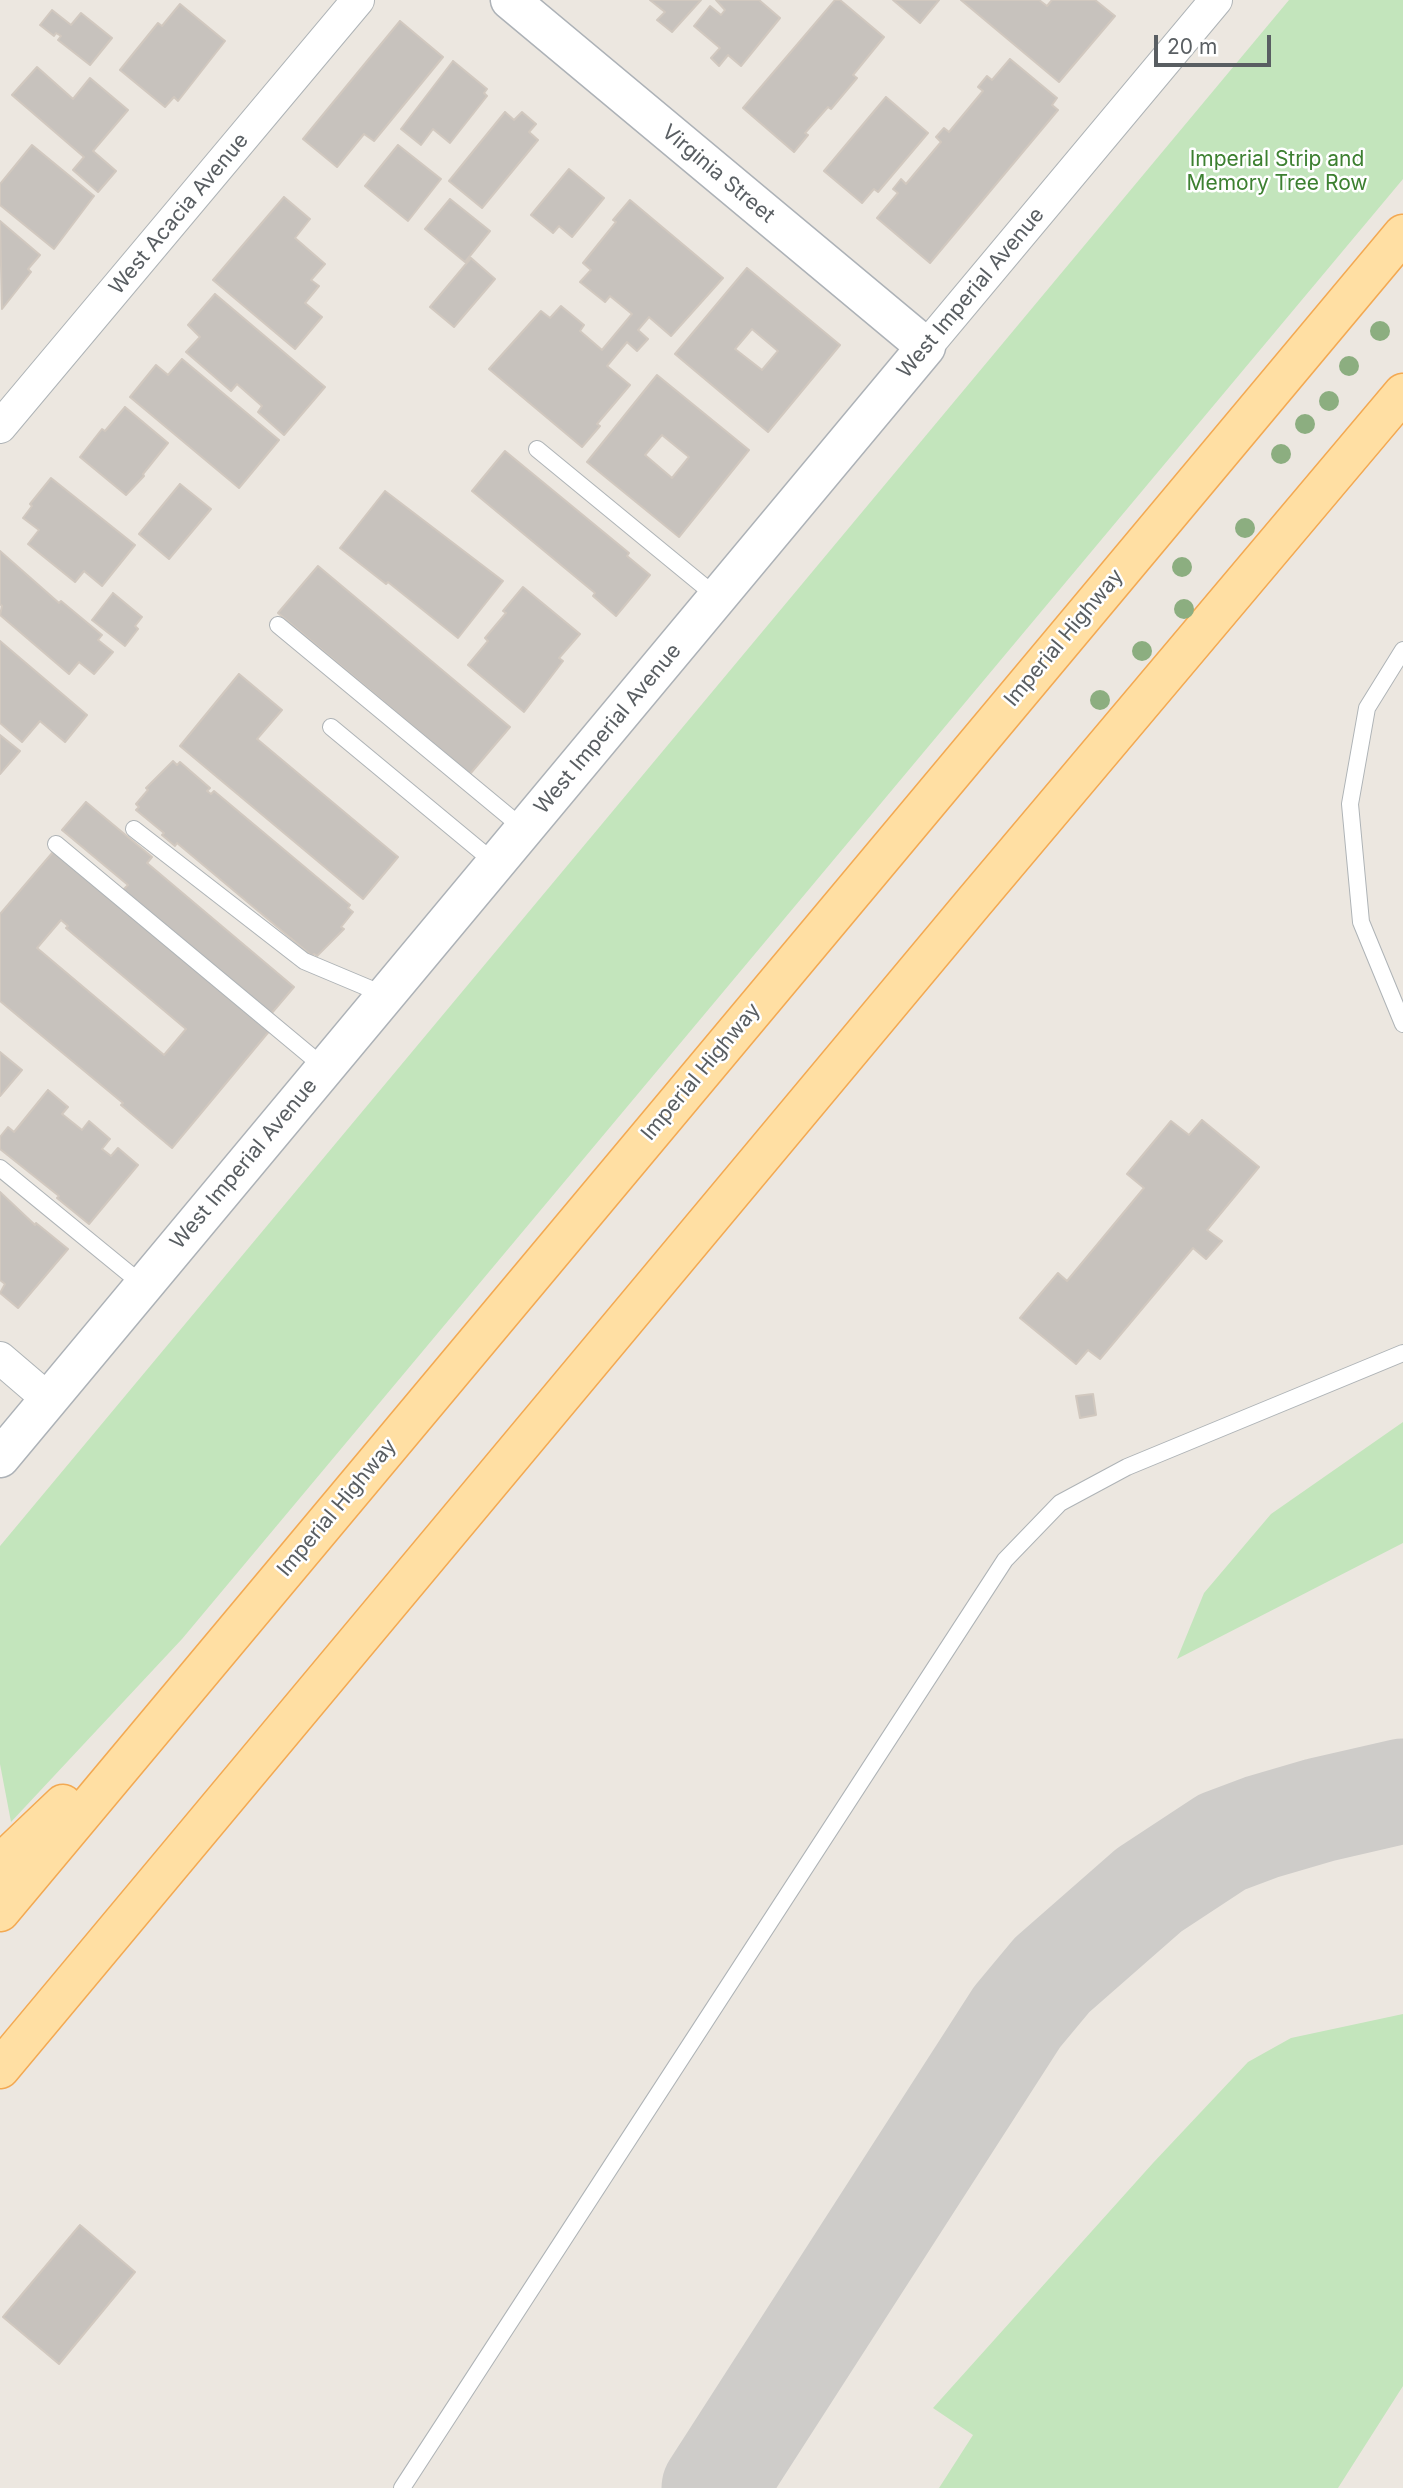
<!DOCTYPE html>
<html>
<head>
<meta charset="utf-8">
<style>
  body { margin:0 }
  #map { position:relative; width:1403px; height:2488px; overflow:hidden; background:#ece7e0; font-family:Inter,sans-serif }
  canvas { display:block }
  .scale { position:absolute; left:1154px; top:35px; width:117px; height:32px; box-sizing:border-box; border:4px solid #595e62; border-top:0; padding-left:9px; font-size:21px; line-height:24px; white-space:nowrap; color:#595e62; -webkit-text-stroke:5px #fff; paint-order:stroke }
</style>
</head>
<body>
<div id="map">
<canvas width="1403" height="2488"></canvas>
<div class="scale">20 m</div>
</div>
<script>
const ctx = document.querySelector('canvas').getContext('2d');
ctx.lineJoin = 'round';
function fill(path, color) { ctx.fillStyle = color; ctx.fill(path, 'evenodd'); }
const shape = rows => new Path2D(rows.map(r => 'M' + r).join(''));
function stroke(path, color, width, dash) { ctx.strokeStyle = color; ctx.lineWidth = width; ctx.lineCap = dash ? 'butt' : 'round'; ctx.setLineDash(dash || []); ctx.stroke(path); }
function write(font, color, halo, rows, align = 'center') {
  ctx.font = font + ' Inter,sans-serif'; ctx.lineWidth = 5; ctx.setLineDash([]); ctx.textBaseline = 'middle'; ctx.strokeStyle = halo; ctx.fillStyle = color; for (const [text, x, y, turn = 0] of rows) {
    ctx.save(); ctx.translate(x, y); ctx.rotate((+turn || 0) * Math.PI / 180); ctx.textAlign = isNaN(turn) ? turn : align; if (halo) ctx.strokeText(text, 0, 0); ctx.fillText(text, 0, 0); ctx.restore();
  }
}
fill(shape([
  [1289,0,1403,0,1403,179,182,1639,11,1822,0,1764,0,1546],
  [1403,1422,1403,1543,1177,1659,1204,1593,1271,1514],
  [1403,2014,1403,2386,1338,2488,939,2488,973,2435,933,2408,1153,2163,1248,2062,1291,2038]
]), '#c3e5bc');
stroke(shape([
  [714,2488,1017,2017,1052,1975,1149,1890,1222,1842,1262,1827,1320,1810,1403,1791]
]), '#ceccc9', 105);
const building = shape([
  [650,0,701,0,672,32,657,20,665,12,650,0],
  [716,0,759,0,780,18,741,66,728,55,719,66,711,58,720,48,694,26,710,6,721,15,725,10,716,0],
  [835,0,840,0,884,37,853,75,857,78,831,109,828,107,805,133,808,135,794,152,743,108,835,0],
  [893,0,939,0,920,23,893,0],
  [961,0,1039,0,1047,6,1052,0,1095,0,1115,16,1059,82,961,0],
  [180,4,225,41,178,101,174,97,165,107,120,70,158,23,162,26,180,4],
  [52,10,71,25,81,13,112,38,90,65,58,40,61,36,56,33,54,36,40,25,52,10],
  [400,21,443,57,374,141,364,134,337,167,303,139,400,21],
  [1010,59,1057,98,1052,105,1058,110,930,263,877,218,898,193,893,189,901,179,906,184,941,142,936,137,944,128,949,132,983,91,978,87,987,76,992,80,1010,59],
  [453,61,487,89,484,93,487,96,450,143,433,129,421,145,401,129,453,61],
  [37,67,73,99,90,78,128,110,93,151,116,171,98,192,73,170,84,157,12,95,37,67],
  [886,97,928,133,878,192,874,189,862,203,824,171,886,97],
  [505,112,514,120,522,112,536,124,529,132,538,140,482,208,449,181,505,112],
  [32,145,94,196,54,249,0,205,0,184,32,145],
  [398,145,441,179,408,221,365,186,398,145],
  [569,169,604,198,572,237,559,226,553,233,531,215,569,169],
  [284,197,310,219,295,238,325,264,311,280,319,286,305,303,322,317,295,349,213,280,284,197],
  [450,199,490,231,465,262,425,229,450,199],
  [630,200,723,278,671,336,649,317,638,330,648,339,637,351,627,342,607,366,630,385,597,424,600,426,582,447,489,369,541,311,550,318,561,306,584,325,580,331,602,350,632,314,610,296,605,302,580,282,591,270,583,263,616,222,613,220,630,200],
  [0,221,40,255,28,269,31,272,2,309,0,221],
  [471,258,495,279,454,327,430,307,471,258],
  [747,268,840,345,768,432,675,354,747,268],
  [752,329,778,351,762,370,735,349,752,329],
  [215,294,325,387,284,435,258,412,262,406,237,384,231,391,186,352,200,337,188,325,215,294],
  [182,359,279,440,239,488,130,397,156,365,168,375,182,359],
  [657,375,749,450,679,537,587,462,657,375],
  [662,435,689,457,672,478,645,455,662,435],
  [125,407,168,443,143,474,144,476,126,495,80,457,102,429,105,431,125,407],
  [505,451,629,553,627,556,650,575,616,616,593,596,595,593,472,491,505,451],
  [51,478,135,545,102,586,84,571,75,582,28,544,39,530,23,518,32,506,30,504,51,478],
  [180,484,211,509,169,559,139,534,180,484],
  [385,491,503,581,458,638,388,582,386,584,340,548,385,491],
  [0,551,59,603,61,601,102,635,98,640,113,652,94,674,79,662,69,674,0,615,2,606,0,604,0,551],
  [318,566,510,727,470,774,278,613,318,566],
  [523,587,580,634,559,658,563,661,524,712,468,665,488,641,485,638,506,613,503,611,523,587],
  [113,593,142,617,135,626,138,629,125,646,92,620,113,593],
  [0,641,87,715,65,742,40,721,22,742,0,723,0,641],
  [239,674,282,710,257,739,398,857,363,899,180,746,239,674],
  [0,735,20,751,0,774,0,735],
  [173,761,177,765,180,762,210,788,207,791,211,794,214,791,350,905,348,908,353,912,341,927,344,929,317,956,314,954,312,956,177,843,175,846,162,835,164,833,136,810,139,807,136,804,148,790,146,788,173,761],
  [86,802,152,857,147,863,294,987,271,1014,123,890,128,885,62,830,86,802],
  [53,852,271,1029,172,1148,121,1105,123,1103,0,1001,0,914,53,852],
  [61,920,68,926,66,928,186,1029,164,1055,37,948,61,920],
  [0,1052,22,1070,0,1096,0,1052],
  [48,1090,68,1107,62,1114,82,1130,89,1121,110,1139,102,1149,111,1156,118,1148,138,1165,89,1224,57,1198,59,1196,0,1149,0,1137,8,1127,14,1132,48,1090],
  [1202,1120,1259,1167,1207,1230,1222,1241,1206,1259,1193,1248,1100,1359,1088,1350,1076,1364,1020,1318,1058,1273,1067,1281,1144,1188,1127,1174,1171,1121,1189,1135,1202,1120],
  [0,1192,35,1225,36,1223,68,1249,18,1308,0,1293,5,1284,0,1280,0,1192],
  [1093,1394,1096,1415,1080,1418,1076,1396,1093,1394],
  [80,2225,135,2272,59,2364,3,2317,80,2225]
]);
fill(building, '#c7c2bd');
stroke(building, '#d1c8bf', 2);
const lane = shape([
  [537,449,717,597],
  [278,625,524,829],
  [1403,650,1367,708,1350,804,1361,922,1403,1024],
  [331,727,495,863],
  [134,829,304,961,385,995],
  [56,844,325,1068],
  [0,1168,143,1285],
  [402,2488,1005,1560,1060,1503,1127,1467,1403,1353]
]);
const street = shape([
  [926,347,1216,0],
  [0,427,358,0],
  [0,1358,48,1399]
]);
const secondary = shape([
  [0,1458,926,347,510,0]
]);
const primary = shape([
  [0,1864,63,1804],
  [0,1912,1403,234],
  [0,2069,974,902,1403,393]
]);
stroke(lane, '#aeb3b6', 18);
stroke(street, '#aeb3b6', 34);
stroke(secondary, '#adb2b7', 41);
stroke(primary, '#f3a952', 41);
stroke(lane, '#fff', 16);
stroke(street, '#fff', 32);
stroke(secondary, '#fff', 38);
stroke(primary, '#ffdfa3', 38);
ctx.fillStyle = '#8cae80';
for (const [x, y] of [
  [1380,331],
  [1349,366],
  [1329,401],
  [1305,424],
  [1281,454],
  [1245,528],
  [1182,567],
  [1184,609],
  [1142,651],
  [1100,700]
]) { ctx.beginPath(); ctx.arc(x, y, 10, 0, 2 * Math.PI); ctx.fill(); }
write('21px', '#3d8031', '#fff', [
  ["Imperial Strip and",1277,160],
  ["Memory Tree Row",1277,184]
]);
write('21px', '#595e62', '#fff', [
  ["Virginia Street",718,174,40],
  ["West Acacia Avenue",179,214,-50],
  ["West Imperial Avenue",971,293,-50],
  ["Imperial Highway",1064,638,-50],
  ["West Imperial Avenue",608,729,-50],
  ["Imperial Highway",701,1072,-50],
  ["West Imperial Avenue",244,1164,-50],
  ["Imperial Highway",337,1508,-50]
]);
</script>
</body>
</html>
